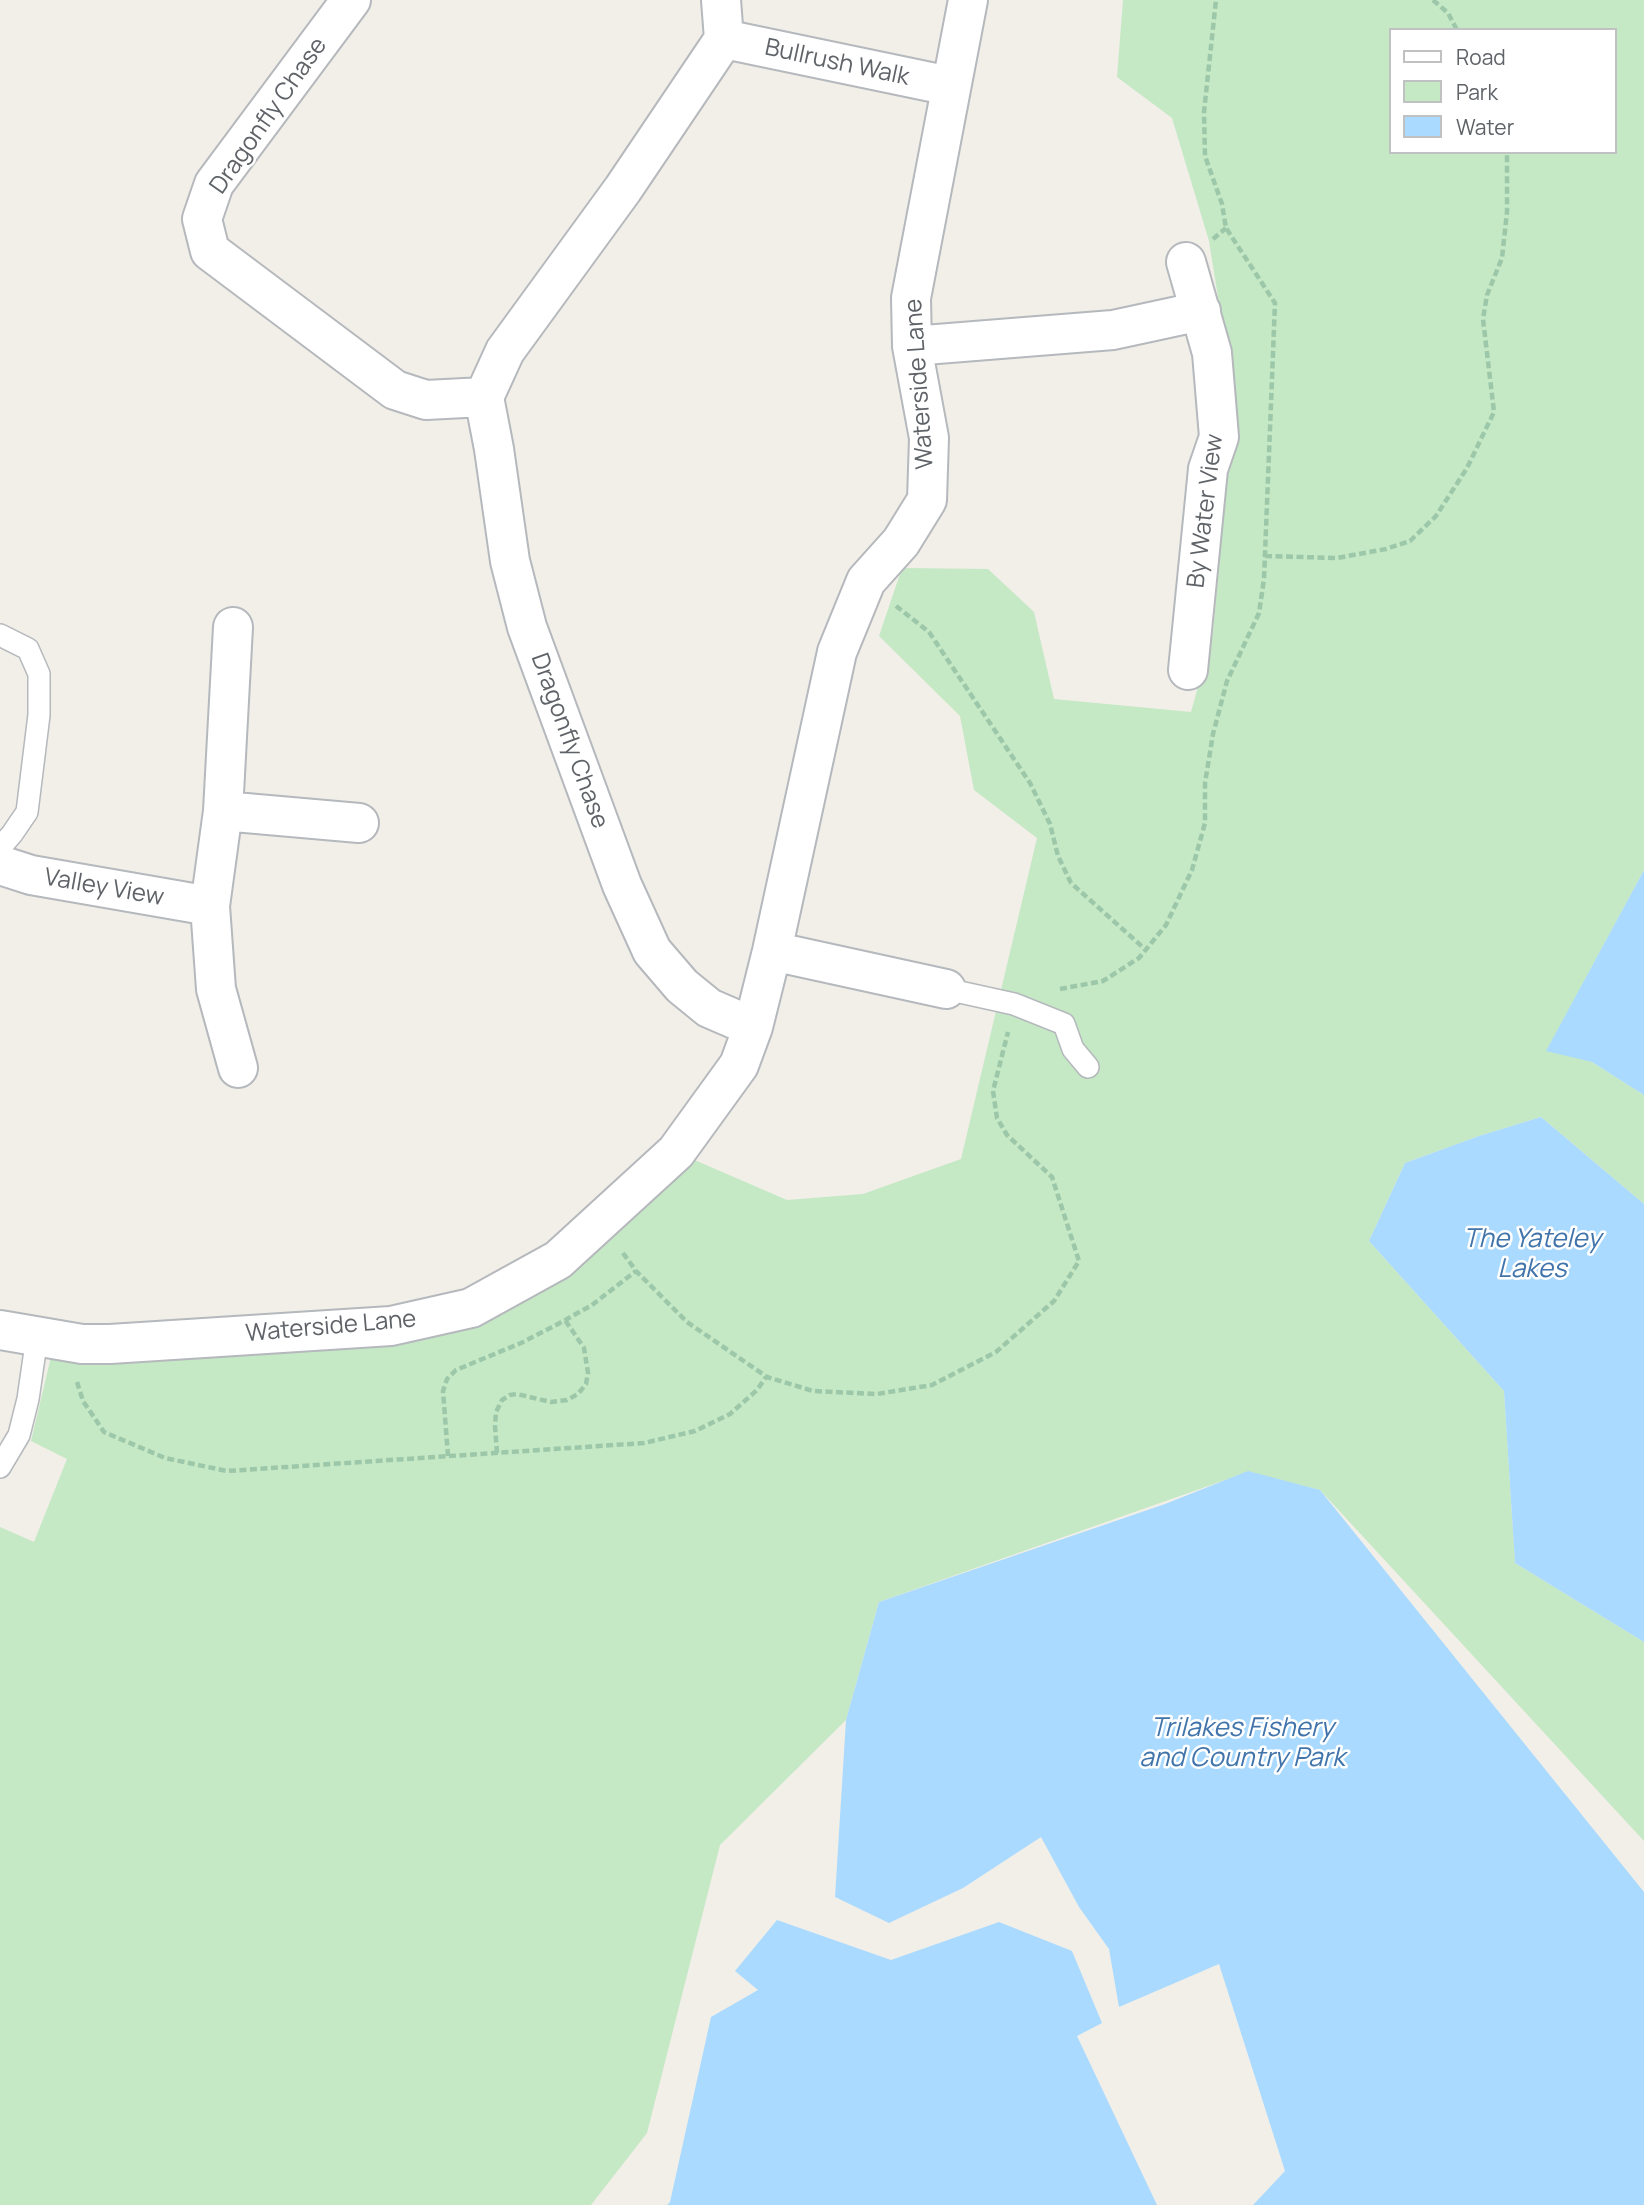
<!DOCTYPE html>
<html>
<head>
<meta charset="utf-8">
<style>
  body { margin:0 }
  #map { position:relative; width:1644px; height:2205px; overflow:hidden; background:#f1efe8; font-family:Manrope,sans-serif }
  canvas { display:block }
  .legend { position:absolute; left:1389px; top:28px; width:228px; height:126px; box-sizing:border-box; background:#fff; border:2px solid #bfc1c3; margin:0; padding:9px 12px; list-style:none; font-size:21px; color:#5f6368 }
  .legend li { display:flex; align-items:center; gap:14px; height:35px }
  .legend b { width:35px; border:2px solid #bfc1c3 }
</style>
</head>
<body>
<div id="map">
<canvas width="1644" height="2205"></canvas>
<ul class="legend">
<li><b style="height:9px;background:#fff"></b>Road</li>
<li><b style="height:19px;background:#c5e8c5"></b>Park</li>
<li><b style="height:19px;background:#aadaff"></b>Water</li>
</ul>
</div>
<script>
const ctx = document.querySelector('canvas').getContext('2d');
ctx.lineJoin = 'round';
function fill(path, color) { ctx.fillStyle = color; ctx.fill(path, 'evenodd'); }
const shape = rows => new Path2D(rows.map(r => 'M' + r).join(''));
function stroke(path, color, width, dash) { ctx.strokeStyle = color; ctx.lineWidth = width; ctx.lineCap = dash ? 'butt' : 'round'; ctx.setLineDash(dash || []); ctx.stroke(path); }
function write(font, color, halo, rows, align = 'center') {
  ctx.font = font + ' Manrope,sans-serif'; ctx.lineWidth = 5; ctx.setLineDash([]); ctx.textBaseline = 'middle'; ctx.strokeStyle = halo; ctx.fillStyle = color; for (const [text, x, y, turn = 0] of rows) {
    ctx.save(); ctx.translate(x, y); ctx.rotate((+turn || 0) * Math.PI / 180); ctx.textAlign = isNaN(turn) ? turn : align; if (halo) ctx.strokeText(text, 0, 0); ctx.fillText(text, 0, 0); ctx.restore();
  }
}
fill(shape([
  [1123,0,1644,0,1644,870,1547,1050,1592,1062,1644,1095,1644,1204,1541,1117,1479,1136,1405,1163,1369,1241,1504,1391,1515,1563,1644,1642,1644,1841,1320,1490,1248,1472,879,1602,846,1720,720,1845,647,2133,591,2205,0,2205,0,1527,34,1542,67,1459,31,1441,55,1340,471,1308,676,1152,787,1200,863,1194,961,1159,1037,838,974,790,960,716,879,636,902,568,988,569,1034,612,1054,699,1191,712,1213,633,1234,397,1209,241,1172,118,1117,77],
  [1390,30,1614,30,1614,152,1390,152]
]), '#c5e8c5');
fill(shape([
  [1644,870,1644,1095,1592,1062,1546,1051],
  [1541,1117,1644,1204,1644,1642,1515,1563,1504,1391,1369,1241,1405,1163,1479,1136],
  [1248,1471,1320,1490,1644,1892,1644,2205,1253,2205,1285,2171,1219,1964,1119,2007,1109,1949,1079,1907,1041,1837,963,1888,889,1923,835,1897,846,1720,879,1602,1165,1504],
  [777,1920,891,1960,999,1922,1072,1951,1102,2023,1077,2036,1157,2205,667,2205,670,2202,711,2017,758,1990,735,1971]
]), '#aadaff');
const lane = shape([
  [0,635,28,649,39,674,39,715,27,812,12,834,0,848],
  [946,989,1014,1004,1064,1024,1073,1049,1088,1067],
  [0,1467,19,1435,28,1399,37,1337]
]);
const street = shape([
  [351,0,214,184,202,219,210,251,395,390,426,400,484,397],
  [721,0,724,39,623,189,505,351,484,397,494,449,510,561,527,627,622,885,652,951,682,986,709,1008,753,1027],
  [724,39,950,86],
  [1186,262,1212,353,1219,437,1208,469,1188,670],
  [912,346,1113,330,1201,311],
  [233,627,223,811,210,906,216,989,238,1068],
  [223,811,359,823],
  [0,865,31,875,210,906],
  [772,951,946,989],
  [0,1330,82,1344,110,1344,391,1326,471,1308,558,1260,676,1152,739,1065,753,1027,772,951,837,652,866,581,901,542,927,500,929,438,912,346,911,298,968,0]
]);
stroke(lane, '#b5b8bc', 24);
stroke(street, '#b5b8bc', 42);
stroke(shape([
  [1433,0,1448,13,1457,30],
  [1213,239,1226,228],
  [1265,556,1337,558,1386,549,1410,541,1436,516,1467,468,1494,412,1483,319,1487,295,1502,258,1507,212,1507,152],
  [896,606,929,632,1030,783,1050,824,1058,856,1071,883,1146,950],
  [1060,989,1103,981,1139,958,1166,925,1192,870,1205,823,1205,783,1213,734,1227,681,1259,613,1264,579,1275,303,1226,228,1222,204,1205,156,1204,112,1216,0],
  [623,1253,636,1271,687,1322,767,1377,813,1391,877,1394,932,1385,996,1352,1054,1301,1079,1261,1052,1177,1007,1135,997,1118,993,1091,1008,1032],
  [77,1382,83,1401,104,1432,165,1458,227,1471,644,1443,695,1431,730,1414,757,1390,766,1377],
  [497,1453,495,1426,496,1412,502,1400,510,1395,517,1394,551,1402,567,1400,578,1394,586,1384,588,1373,584,1348,565,1320],
  [448,1456,443,1391,447,1379,456,1370,521,1343,558,1324,592,1305,636,1271]
]), '#9cc7a9', 4.5, [7, 3.5]);
stroke(lane, '#fff', 21);
stroke(street, '#fff', 38);
write('24px', '#5f6368', '#fff', [
  ["Bullrush Walk",837,63,12],
  ["Dragonfly Chase",269,116,-55],
  ["Waterside Lane",920,384,-94],
  ["By Water View",1206,511,-83],
  ["Dragonfly Chase",569,741,70],
  ["Valley View",104,888,10],
  ["Waterside Lane",331,1327,-5]
]);
write('italic 26px', '#4174aa', '#fff', [
  ["The Yateley",1532,1240],
  ["Lakes",1532,1270],
  ["Trilakes Fishery",1242,1729],
  ["and Country Park",1242,1759]
]);
</script>
</body>
</html>
